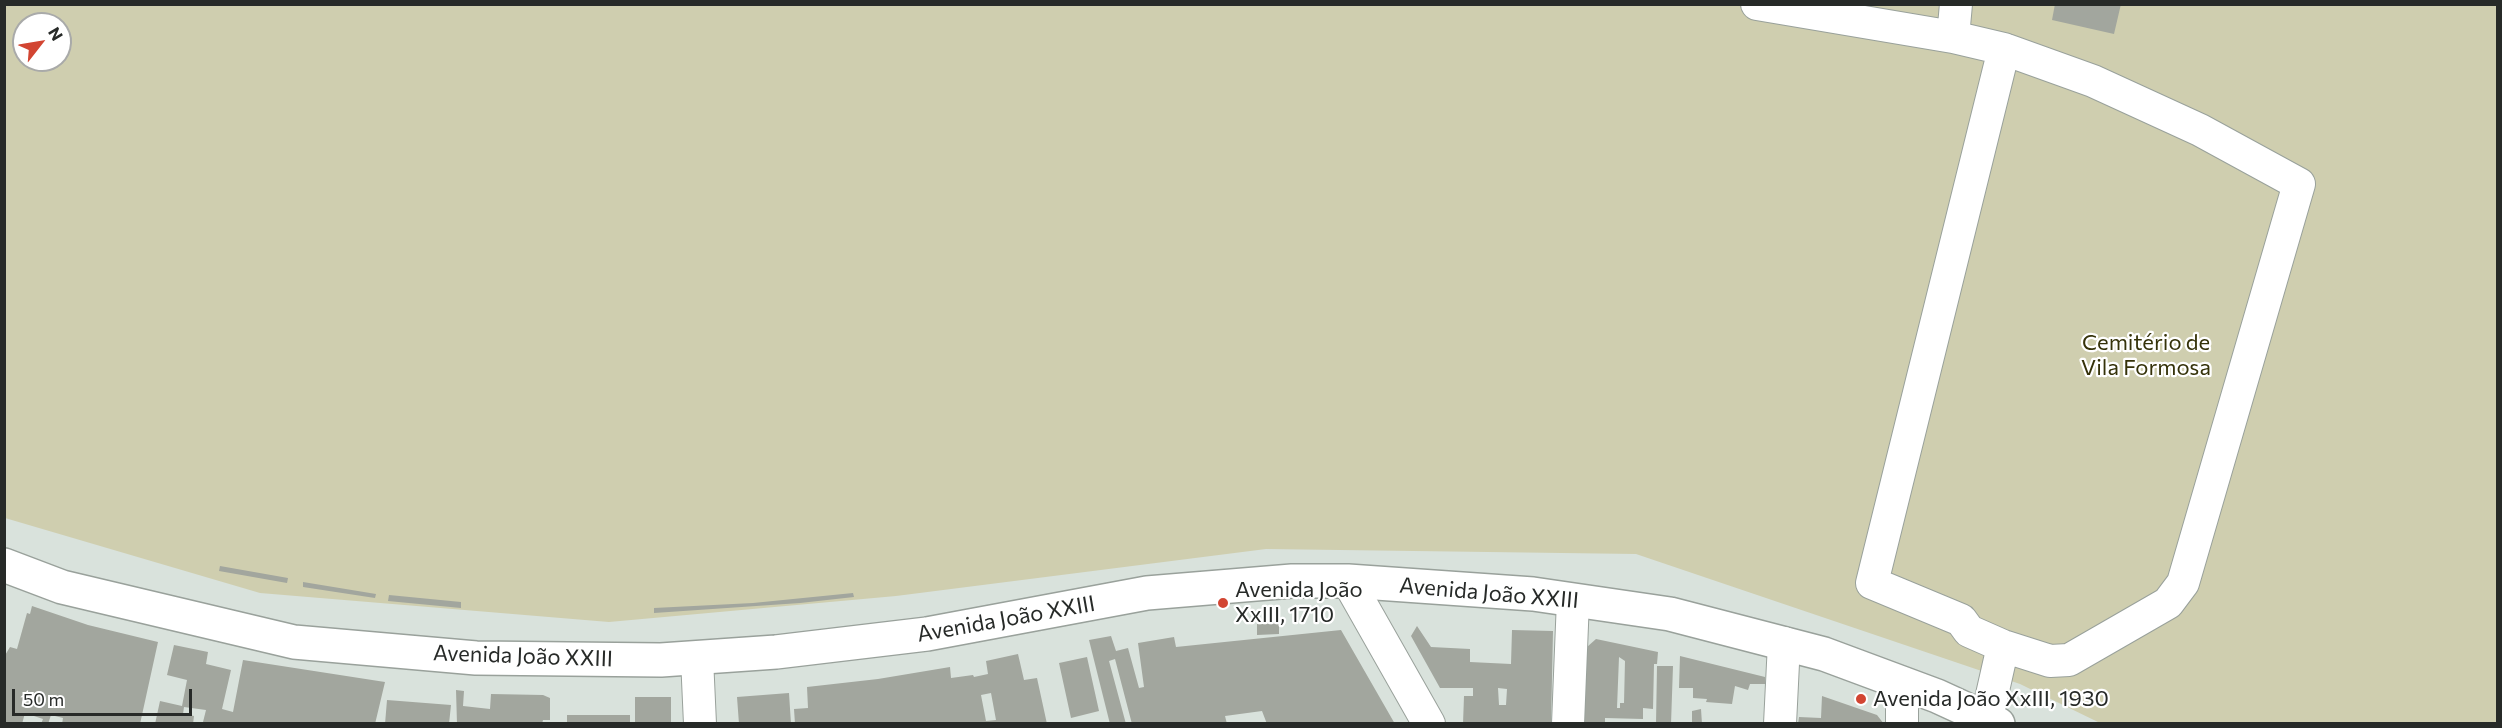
<!DOCTYPE html>
<html>
<head>
<meta charset="utf-8">
<style>
  body { margin:0 }
  #map { position:relative; width:2502px; height:728px; overflow:hidden; background:#d9e2dc; font-family:Commissioner,sans-serif }
  canvas { display:block }
  .frame { position:absolute; inset:0; border:6px solid #272a28; pointer-events:none }
  .north { position:absolute; left:12px; top:12px; width:60px; height:60px; box-sizing:border-box; background:#fff; border:2px solid #a9aaa9; border-radius:50%; rotate:59deg; font-size:16px; font-weight:700; line-height:24px; text-align:center; color:#272a28 }
  .north::after { content:''; display:block; margin:auto; width:21px; height:27px; background:#d24532; clip-path:polygon(50% 0,100% 100%,50% 72%,0 100%) }
  .scale { position:absolute; left:12px; top:689px; width:180px; height:27px; box-sizing:border-box; border:3px solid #272a28; border-top:0; padding-left:8px; font-size:18px; line-height:21px; white-space:nowrap; color:#272a28; -webkit-text-stroke:4px #fff; paint-order:stroke }
</style>
</head>
<body>
<div id="map">
<canvas width="2502" height="728"></canvas>
<div class="frame"></div>
<div class="north">N</div>
<div class="scale">50 m</div>
</div>
<script>
const ctx = document.querySelector('canvas').getContext('2d');
ctx.lineJoin = 'round';
function fill(path, color) { ctx.fillStyle = color; ctx.fill(path, 'evenodd'); }
const shape = rows => new Path2D(rows.map(r => 'M' + r).join(''));
function stroke(path, color, width, dash) { ctx.strokeStyle = color; ctx.lineWidth = width; ctx.lineCap = dash ? 'butt' : 'round'; ctx.setLineDash(dash || []); ctx.stroke(path); }
function write(font, color, halo, rows, align = 'center') {
  ctx.font = font + ' Commissioner,sans-serif'; ctx.lineWidth = 4.5; ctx.setLineDash([]); ctx.textBaseline = 'middle'; ctx.strokeStyle = halo; ctx.fillStyle = color; for (const [text, x, y, turn = 0] of rows) {
    ctx.save(); ctx.translate(x, y); ctx.rotate((+turn || 0) * Math.PI / 180); ctx.textAlign = isNaN(turn) ? turn : align; if (halo) ctx.strokeText(text, 0, 0); ctx.fillText(text, 0, 0); ctx.restore();
  }
}
fill(shape([
  [4,5,2497,5,2497,723,2100,723,2020,684,1636,554,1266,549,896,596,609,622,260,593,5,518],
  [24,24,60,24,60,60,24,60]
]), '#cfceaf');
fill(shape([
  [2055,4,2121,4,2114,34,2052,20],
  [220,566,288,578,287,583,219,571],
  [303,582,376,594,375,598,303,587],
  [853,593,854,597,800,603,654,613,654,608,753,603],
  [389,595,461,602,461,608,388,601],
  [32,606,88,625,158,642,140,724,62,724,63,718,51,715,48,724,41,724,43,719,25,713,22,724,4,724,4,657,10,647,17,649,27,613,30,614],
  [1279,622,1279,634,1257,635,1257,624],
  [1417,626,1431,647,1470,649,1470,662,1511,664,1512,630,1553,631,1551,724,1463,724,1464,696,1473,696,1473,688,1440,688,1411,636],
  [1498,688,1507,689,1506,705,1499,705],
  [1341,630,1395,724,1267,724,1262,711,1225,716,1227,724,1132,724,1115,659,1109,661,1126,724,1110,724,1089,640,1111,636,1116,651,1128,648,1139,688,1144,687,1138,643,1174,637,1176,647],
  [1596,639,1658,652,1657,664,1654,664,1653,709,1643,708,1643,719,1605,718,1605,724,1584,724,1587,647],
  [1619,657,1625,661,1624,703,1620,703,1620,708,1617,708],
  [174,645,208,652,206,664,231,670,222,709,233,712,243,660,385,682,375,724,208,724,203,722,206,710,184,707,183,714,194,716,193,724,155,724,160,701,182,706,187,680,167,675],
  [1018,654,1024,680,1037,678,1047,724,795,724,794,709,808,708,807,687,878,679,950,667,951,678,973,675,974,677,988,674,986,661],
  [991,693,996,720,986,721,981,695],
  [1680,656,1765,677,1765,684,1750,684,1748,690,1735,686,1732,704,1706,702,1707,699,1693,698,1693,688,1679,688],
  [1087,657,1099,711,1071,718,1059,663],
  [1657,666,1673,666,1671,724,1656,724],
  [456,690,464,691,463,706,490,709,491,694,543,695,550,698,550,720,543,720,542,724,457,724],
  [789,693,791,724,739,724,737,697],
  [1822,696,1877,715,1884,724,1798,724,1799,717,1821,718],
  [635,697,671,697,671,724,635,724],
  [387,700,451,705,449,724,385,724],
  [1701,709,1702,724,1692,724,1692,711],
  [567,715,630,715,630,724,567,724]
]), '#a2a69e');
const minor = shape([
  [1757,4,1953,37,2004,49,2093,81,2200,130,2299,184,2183,583,2168,603,2069,660,2050,661,2003,646,1969,631,1961,620,1872,583,2004,49],
  [1953,37,1956,4],
  [1348,581,1429,724],
  [697,658,700,724],
  [1987,717,2003,646],
  [1568,724,1573,600],
  [1780,724,1784,643],
  [1902,724,1902,683]
]);
const major = shape([
  [4,565,62,587,294,642,476,658,661,660,776,652,927,634,1147,593,1292,581,1348,581,1533,594,1670,614,1824,654,1937,696,1998,724]
]);
stroke(minor, '#99a19b', 34);
stroke(major, '#99a19b', 36);
stroke(minor, '#fff', 32);
stroke(major, '#fff', 33);
for (const [x, y, r, color] of [
  [1223,603,6,"#d24532"],
  [1861,699,6,"#d24532"]
]) { const dot = new Path2D(); dot.arc(x, y, r, 0, 2 * Math.PI); ctx.fillStyle = color; ctx.fill(dot); stroke(dot, '#fff', 2); }
write('22px', '#353209', '#fff', [
  ["Cemitério de",2146,343],
  ["Vila Formosa",2146,368]
]);
write('22px', '#272a28', '#fff', [
  ["Avenida João",1235,590],
  ["XxIII, 1710",1235,615],
  ["Avenida João XxIII, 1930",1873,699]
], 'left');
write('22px', '#272a28', '#fff', [
  ["Avenida João XXIII",1489,593,5],
  ["Avenida João XXIII",1006,619,-10],
  ["Avenida João XXIII",523,656,2]
]);
</script>
</body>
</html>
